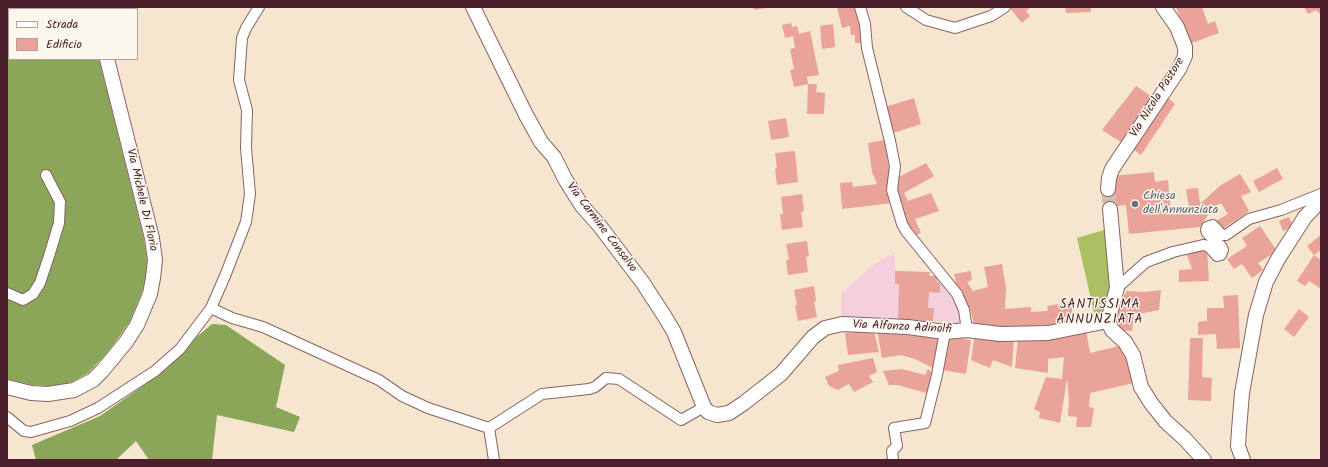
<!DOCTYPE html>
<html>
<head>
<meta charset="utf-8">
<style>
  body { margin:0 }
  #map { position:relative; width:1328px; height:467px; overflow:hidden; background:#f6e5cf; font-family:Kalam,sans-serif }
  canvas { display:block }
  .frame { position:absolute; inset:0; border:8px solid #4a1f2b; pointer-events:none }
  .legend { position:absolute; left:8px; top:8px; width:130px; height:52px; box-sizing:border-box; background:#fbf7ec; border:1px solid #b4a19f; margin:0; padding:5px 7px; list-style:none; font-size:12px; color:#4a1f2b }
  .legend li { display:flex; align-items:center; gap:8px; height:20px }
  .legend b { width:20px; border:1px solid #b4a19f }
</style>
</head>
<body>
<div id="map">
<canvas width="1328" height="467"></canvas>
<div class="frame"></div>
<ul class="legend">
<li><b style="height:5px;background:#fff"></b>Strada</li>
<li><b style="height:11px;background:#eaa398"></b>Edificio</li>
</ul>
</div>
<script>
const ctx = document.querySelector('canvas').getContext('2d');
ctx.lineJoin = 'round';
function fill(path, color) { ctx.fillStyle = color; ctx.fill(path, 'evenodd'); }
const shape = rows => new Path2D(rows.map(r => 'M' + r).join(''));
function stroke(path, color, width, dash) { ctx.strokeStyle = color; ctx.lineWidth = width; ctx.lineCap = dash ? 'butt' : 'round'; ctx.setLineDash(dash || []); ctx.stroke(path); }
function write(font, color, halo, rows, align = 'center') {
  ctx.font = font + ' Kalam,sans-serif'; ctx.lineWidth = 3; ctx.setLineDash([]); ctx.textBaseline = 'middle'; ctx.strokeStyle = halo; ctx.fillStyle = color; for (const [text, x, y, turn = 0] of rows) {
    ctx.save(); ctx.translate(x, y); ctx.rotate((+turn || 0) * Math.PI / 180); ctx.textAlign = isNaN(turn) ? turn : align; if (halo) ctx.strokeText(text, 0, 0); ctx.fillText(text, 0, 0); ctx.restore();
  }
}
fill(shape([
  [895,252,895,271,930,272,929,276,937,276,958,305,962,324,933,321,841,320,841,294,872,266]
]), '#f4cfde');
fill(shape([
  [1107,229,1110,280,1108,300,1103,316,1095,317,1077,238]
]), '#acbf63');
fill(shape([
  [7,7,87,7,87,9,9,9,9,59,99,59,144,239,147,260,146,277,142,292,130,321,119,337,106,354,88,373,72,382,59,385,48,386,32,385,7,379],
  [212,324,226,325,285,365,276,407,300,417,294,432,217,415,212,460,149,460,136,441,116,460,36,460,32,445,100,416,140,388,170,364,192,341]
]), '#89a659');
fill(shape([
  [754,7,766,7,766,8,754,10],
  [837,7,854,7,862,26,864,43,855,43,855,35,851,35,850,26,842,28],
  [1009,7,1031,7,1026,11,1030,16,1022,23],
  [1065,7,1091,7,1091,12,1066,13],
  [1176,7,1202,7,1208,24,1215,21,1219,33,1189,44],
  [1304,7,1321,7,1321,15,1316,10,1308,14],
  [791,23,792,27,797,26,799,34,810,31,819,75,807,77,808,84,794,87,790,70,794,69,790,49,795,48,793,36,785,38,782,25],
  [833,24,835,47,822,49,820,26],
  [808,84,817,84,816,92,825,93,824,114,807,114],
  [1136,86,1154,98,1124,144,1102,130],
  [1166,96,1175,104,1141,155,1134,150,1151,116],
  [914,98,921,124,893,133,885,107],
  [786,118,789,137,771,140,768,121],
  [885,140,891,184,892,203,842,209,840,183,852,182,853,187,877,184,872,172,868,143],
  [795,151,798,182,777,185,775,169,777,168,775,153],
  [926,163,934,176,904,193,908,201,931,193,939,211,915,219,921,233,913,236,908,230,893,189,897,178],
  [1277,168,1283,179,1259,192,1253,181],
  [1154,172,1155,182,1168,180,1171,214,1190,213,1186,189,1198,188,1200,204,1221,185,1240,174,1251,192,1241,196,1249,211,1221,230,1214,222,1228,214,1221,203,1217,205,1210,212,1200,227,1129,234,1126,205,1117,206,1112,176],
  [802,194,804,211,801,212,803,227,782,230,780,214,783,214,781,197],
  [1289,217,1293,226,1283,231,1279,221],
  [1260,226,1277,251,1258,263,1263,270,1252,278,1242,264,1234,269,1227,259,1247,246,1242,238],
  [1321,235,1321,250,1314,255,1307,246],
  [807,241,809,256,806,257,808,272,788,275,786,260,789,259,786,244],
  [1207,248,1209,281,1179,282,1179,270,1192,269,1186,252],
  [1314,255,1321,260,1321,289,1309,281,1305,286,1297,281],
  [1002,264,1006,288,1005,309,1031,307,1031,312,1048,311,1047,306,1071,302,1074,324,1050,328,975,329,970,308,966,307,952,285,956,281,954,274,971,271,972,280,967,282,973,291,988,287,984,267],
  [895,271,930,272,929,276,937,276,937,282,940,283,940,293,929,292,928,308,934,308,933,321,898,321,899,284,895,284],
  [814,286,816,301,814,302,817,317,798,321,795,305,797,305,794,290],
  [1161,290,1159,310,1144,313,1134,313,1132,331,1115,330,1115,309,1127,291,1145,292],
  [1238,295,1240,348,1217,349,1216,334,1198,335,1198,322,1207,321,1207,308,1224,308,1223,296],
  [1299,309,1309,317,1294,337,1284,329],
  [877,330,941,338,935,369,915,359,901,355,882,358],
  [1086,330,1090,353,1123,345,1134,383,1090,393,1089,407,1094,408,1091,427,1076,427,1077,417,1068,416,1069,400,1067,379,1060,423,1039,418,1040,412,1034,409,1046,377,1062,379,1064,357,1048,359,1048,373,1015,368,1018,338],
  [874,331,879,352,848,355,845,333],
  [975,334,1014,338,1012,367,993,360,990,368,971,360],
  [947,336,971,340,966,374,942,370],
  [1190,338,1203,338,1202,377,1212,378,1211,401,1188,400],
  [873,358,877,372,869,376,873,382,854,392,849,384,838,390,829,386,825,377,839,371,838,365],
  [902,369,925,375,928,369,935,375,930,394,898,385,889,385,883,371]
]), '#eaa398');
stroke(shape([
  [1108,189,1110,209]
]), '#d4bdae', 14, [14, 7]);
const street = shape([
  [860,7,865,24,867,48,890,141,895,166,892,190,902,224,906,231,957,294,964,310,967,330],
  [906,7,926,20,955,28,991,16,1005,7],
  [47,9,50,7],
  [7,44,9,42],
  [1117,288,1146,262,1173,252,1203,245,1208,246,1217,256,1221,255,1223,250,1221,246,1207,233,1206,230,1207,227,1213,225,1222,235,1226,235,1249,219,1281,210,1321,194],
  [7,293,23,300,33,294,40,283,49,256,59,223,60,202,46,175],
  [211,308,232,318,263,327,379,380,402,396,428,408,489,428],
  [7,417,24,431,31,432,70,421,98,408,155,371,180,349,211,308,225,276,246,222,250,194,246,148,247,110,239,80,242,38,246,28,259,7],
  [489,428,542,394,589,389,595,387,606,378,619,379,681,420,704,407],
  [489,428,494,460],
  [893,460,892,451,897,446,894,428,925,423,937,375,945,332]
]);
const secondary = shape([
  [95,7,95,9],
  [473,7,526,115,541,142,554,157,565,179,582,206,599,225,643,283,665,317,674,332,704,407,708,412,717,415,729,413,744,403,781,374,813,337,825,328,842,324,908,327,945,332,967,330,1000,334,1048,333,1108,321],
  [1108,189,1109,178,1112,169,1179,69,1185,56,1185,47,1177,27,1163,7],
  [1108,321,1112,330,1125,342,1133,355,1141,387,1151,403,1166,422,1185,439,1204,460],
  [1108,321,1117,288,1110,209],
  [7,387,31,393,48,394,74,390,93,380,102,371,126,342,137,325,150,294,153,278,155,260,152,238,107,59],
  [1243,460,1238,446,1239,430,1242,393,1256,315,1266,282,1278,259,1305,217,1321,200]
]);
stroke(street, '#866464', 12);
stroke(secondary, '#866464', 16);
stroke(street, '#fff', 10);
stroke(secondary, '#fff', 14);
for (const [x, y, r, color] of [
  [1135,204,4,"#6b7280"]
]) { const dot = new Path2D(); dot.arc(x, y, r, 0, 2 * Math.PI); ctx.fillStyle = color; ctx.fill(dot); stroke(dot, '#fbf7ec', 1.5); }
write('12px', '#4a1f2b', '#fbf7ec', [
  ["Via Nicola Pastore",1158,98,-58],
  ["Via Michele Di Florio",141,200,77],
  ["Via Carmine Consalvo",601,228,53],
  ["Via Alfonzo Adinolfi",902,328,3]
]);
write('12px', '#5b616d', '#fbf7ec', [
  ["Chiesa",1143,197],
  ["dell'Annunziata",1143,211]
], 'left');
ctx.letterSpacing = '1px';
write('13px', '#4a1f2b', '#fbf7ec', [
  ["SANTISSIMA",1100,306],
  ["ANNUNZIATA",1100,321]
]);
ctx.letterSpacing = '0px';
</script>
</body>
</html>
